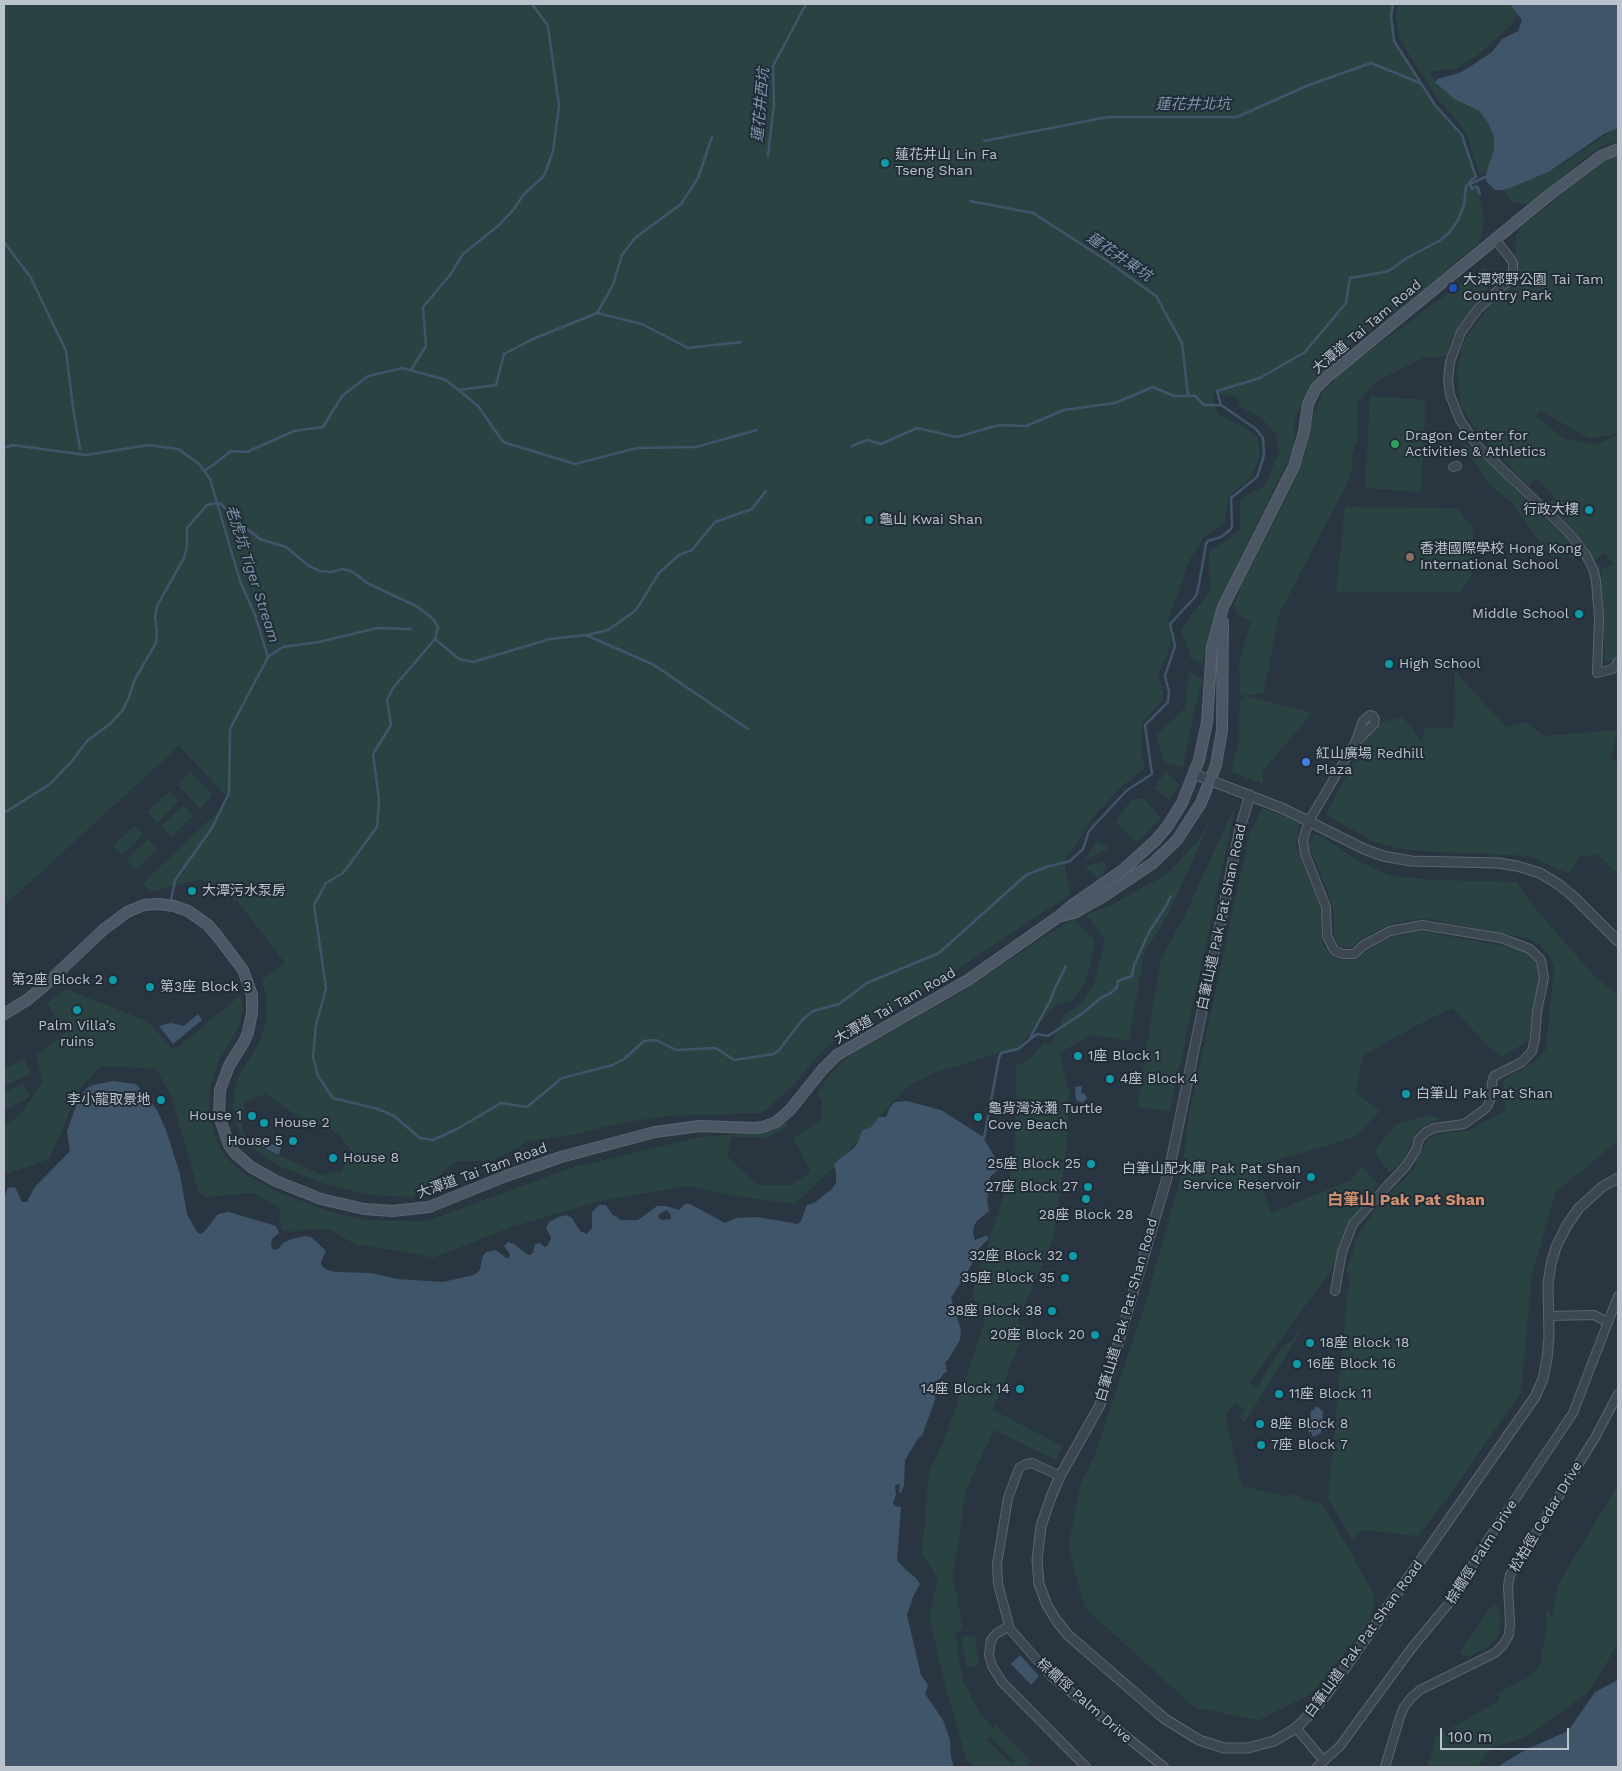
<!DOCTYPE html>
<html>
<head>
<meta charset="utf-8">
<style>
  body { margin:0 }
  #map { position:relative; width:1622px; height:1771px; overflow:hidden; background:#293541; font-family:"Work Sans",sans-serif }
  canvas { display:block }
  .frame { position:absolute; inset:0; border:5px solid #bac2cb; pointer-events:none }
  .scale { position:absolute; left:1440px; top:1728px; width:129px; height:22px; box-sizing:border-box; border:2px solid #bac2cb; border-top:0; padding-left:6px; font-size:15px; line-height:18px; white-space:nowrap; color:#bac2cb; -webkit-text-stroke:4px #212c37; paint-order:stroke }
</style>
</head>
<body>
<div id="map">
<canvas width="1622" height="1771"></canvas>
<div class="frame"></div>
<div class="scale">100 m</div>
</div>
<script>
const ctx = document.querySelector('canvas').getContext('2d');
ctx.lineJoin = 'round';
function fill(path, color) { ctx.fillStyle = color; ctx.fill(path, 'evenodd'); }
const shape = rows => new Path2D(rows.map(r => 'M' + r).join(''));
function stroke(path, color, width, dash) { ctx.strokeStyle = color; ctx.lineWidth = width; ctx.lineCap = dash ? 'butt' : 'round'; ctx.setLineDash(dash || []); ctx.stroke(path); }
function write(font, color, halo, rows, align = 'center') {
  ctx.font = font + ' "Work Sans","Noto Sans TC",sans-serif'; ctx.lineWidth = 4; ctx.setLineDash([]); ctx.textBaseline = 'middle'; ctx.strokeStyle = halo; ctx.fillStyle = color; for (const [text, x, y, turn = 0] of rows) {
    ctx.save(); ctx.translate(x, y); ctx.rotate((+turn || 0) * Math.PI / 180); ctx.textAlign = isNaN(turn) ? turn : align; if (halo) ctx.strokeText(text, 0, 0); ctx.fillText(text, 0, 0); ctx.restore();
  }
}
fill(shape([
  [4,4,1393,4,1391,16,1394,41,1435,105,1462,135,1476,177,1469,182,1472,188,1476,186,1478,188,1484,221,1480,242,1385,322,1361,336,1324,372,1313,385,1295,418,1293,450,1236,566,1223,598,1203,663,1191,659,1181,629,1210,591,1209,551,1222,544,1240,529,1240,500,1265,485,1279,452,1276,434,1260,417,1237,405,1239,397,1212,393,1218,414,1257,435,1260,454,1252,476,1228,497,1225,523,1205,536,1189,561,1169,619,1171,647,1160,670,1158,677,1163,688,1163,700,1142,724,1142,755,1145,768,1121,787,1090,821,1075,847,1065,856,1065,872,1071,894,946,977,843,1034,827,1047,813,1061,793,1086,767,1109,759,1113,667,1116,621,1123,576,1134,529,1141,492,1161,456,1161,413,1197,370,1195,325,1184,279,1166,253,1149,244,1140,238,1129,233,1106,236,1083,243,1068,258,1045,266,1021,267,998,262,980,285,963,239,903,201,879,150,892,143,883,230,800,179,746,4,906],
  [266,1094,303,1120,325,1126,340,1136,350,1150,341,1173,332,1172,322,1175,256,1145,250,1141,244,1134,242,1125,245,1102],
  [1398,4,1510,4,1518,14,1513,23,1478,55,1455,69,1429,71,1436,82,1462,103,1479,111,1487,121,1494,137,1494,149,1492,160,1486,172,1479,175,1468,137,1459,123,1436,97,1399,38,1396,18],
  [1616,128,1618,128,1618,141,1608,144,1593,152,1529,204,1512,203,1503,190,1558,167],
  [1618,155,1618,433,1590,439,1541,411,1536,416,1563,438,1595,445,1618,435,1618,654,1617,660,1605,662,1601,570,1614,564,1604,553,1595,560,1572,528,1547,504,1556,499,1536,479,1528,486,1478,433,1461,407,1457,374,1462,346,1468,334,1490,305,1517,278,1518,268,1515,256,1516,237,1521,227,1601,163],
  [1484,267,1489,274,1491,284,1458,327,1450,342,1447,356,1423,358,1378,380,1357,403,1358,438,1352,455,1353,464,1349,480,1279,614,1264,693,1240,696,1239,662,1251,622,1236,614,1234,603,1247,571,1305,454,1312,419,1323,392,1346,368],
  [1370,396,1426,400,1421,492,1365,488],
  [1458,438,1496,469,1528,503,1564,536,1580,558,1550,556,1512,503,1489,484],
  [1345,507,1457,508,1474,529,1471,578,1460,592,1336,592],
  [1455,671,1506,727,1526,722,1544,736,1618,730,1611,757,1618,765,1618,875,1598,855,1580,856,1569,874,1529,856,1436,852,1396,848,1375,842,1326,815,1373,724,1403,717,1422,742,1425,728,1454,728],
  [1189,672,1203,679,1193,717,1183,768,1165,763,1156,736,1185,708],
  [1247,696,1312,713,1263,771,1263,784,1231,772,1238,744,1240,702],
  [190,771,213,795,200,809,177,784],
  [1166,771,1179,785,1169,800,1154,788],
  [170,791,179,801,157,823,147,812],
  [1143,798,1161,818,1137,842,1115,822,1132,799],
  [1236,804,1170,1112,1137,1107,1160,964,1166,949,1184,917],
  [183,805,193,816,171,837,161,826],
  [1262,808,1300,822,1296,847,1317,898,1321,913,1321,937,1325,948,1331,956,1342,960,1356,960,1368,950,1392,937,1422,931,1523,950,1531,954,1538,962,1541,971,1535,1033,1529,1040,1502,1057,1489,1047,1452,1008,1408,1030,1363,1056,1355,1092,1380,1111,1355,1137,1254,1167,1271,1213,1351,1180,1362,1166,1378,1185,1368,1197,1347,1229,1333,1268,1249,1383,1257,1387,1282,1347,1292,1340,1299,1329,1301,1331,1245,1422,1239,1418,1245,1409,1235,1403,1225,1416,1242,1486,1289,1497,1289,1494,1301,1497,1301,1499,1322,1504,1345,1542,1374,1595,1370,1622,1311,1694,1259,1720,1195,1708,1085,1608,1068,1547,1080,1485,1095,1454,1146,1301,1181,1176,1189,1115,1230,922,1250,833],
  [1215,811,1168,915,1144,953,1129,1041,1090,1035,1060,1053,1069,1092,1067,1144,1053,1240,1017,1323,1026,1327,993,1410,1063,1446,1056,1460,994,1430,966,1490,953,1576,963,1629,955,1633,963,1681,979,1712,993,1728,996,1725,1031,1761,1026,1767,1016,1767,1012,1764,1015,1761,990,1736,986,1739,1014,1767,978,1767,967,1762,945,1685,929,1616,938,1580,922,1554,929,1471,943,1443,985,1322,972,1294,1015,1159,1016,1065,1026,1062,1044,1043,1050,1045,1057,1032,1064,1014,1079,1006,1093,986,1105,941,1087,915,1113,904,1167,874,1198,841],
  [135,825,143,835,122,855,113,846],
  [1315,835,1319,835,1362,863,1391,876,1435,880,1517,882,1529,901,1596,978,1618,994,1618,1141,1556,1192,1532,1274,1521,1392,1449,1496,1418,1536,1363,1530,1352,1539,1328,1499,1349,1279,1346,1271,1358,1235,1378,1205,1412,1171,1428,1139,1436,1134,1467,1131,1505,1111,1503,1080,1534,1062,1546,1049,1554,968,1549,955,1539,944,1528,938,1422,918,1387,925,1360,940,1351,948,1339,946,1334,935,1334,912,1329,894,1309,846,1312,837],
  [148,839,158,849,136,870,126,860],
  [1098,840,1109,849,1084,860],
  [1104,861,1107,869,1099,880,1085,867],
  [1074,919,1095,941,1086,982,1073,1000,1055,1005,1016,1051,996,1054,934,1073,907,1087,835,1166,795,1204,735,1196,687,1186,596,1202,512,1227,433,1258,407,1252,356,1245,331,1230,307,1229,290,1232,282,1229,279,1220,280,1208,253,1193,207,1197,199,1194,171,1095,156,1069,101,1066,81,1087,49,1159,4,1175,4,1128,24,1110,42,1082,36,1056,65,1033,47,1004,66,989,147,1021,174,1050,241,995,243,1007,239,1027,218,1062,211,1083,209,1111,215,1137,224,1155,233,1164,246,1175,278,1192,331,1212,368,1220,427,1221,571,1168,700,1137,768,1131,783,1120,788,1126,767,1138,731,1137,727,1156,757,1185,790,1185,811,1172,793,1138,820,1121,822,1100,817,1095,829,1075,841,1063,855,1052,957,995,1039,940],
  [24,1059,31,1073,4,1087,4,1069],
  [23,1083,30,1097,4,1111,4,1093],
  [1429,1115,1442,1120,1434,1121,1418,1129,1402,1163,1389,1172,1374,1151,1396,1124],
  [1618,1485,1618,1644,1588,1693,1524,1738,1491,1748,1477,1767,1427,1767,1436,1737,1500,1700,1497,1693,1529,1677,1539,1667,1547,1627,1546,1611,1550,1611,1551,1619,1558,1585],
  [1493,1604,1499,1609,1501,1615,1499,1634,1497,1639,1483,1650,1466,1657,1459,1652],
  [975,1635,979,1665,966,1667,961,1637]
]), '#2b4242');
fill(shape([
  [1510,4,1618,4,1618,128,1604,134,1550,171,1513,187,1503,190,1495,190,1486,181,1485,177,1494,149,1494,137,1487,121,1479,111,1454,99,1435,82,1438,79,1459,73,1468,68,1492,52,1502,39,1518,31,1522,20],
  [198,1014,202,1020,173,1044,159,1026,171,1023,184,1026],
  [113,1081,136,1084,157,1110,166,1130,180,1174,187,1214,197,1232,200,1234,204,1232,218,1214,229,1212,276,1226,279,1233,272,1239,271,1246,273,1250,278,1249,283,1243,292,1239,305,1236,311,1237,326,1251,321,1262,322,1266,327,1270,336,1272,372,1273,397,1279,443,1282,474,1275,480,1270,482,1258,486,1252,496,1250,506,1258,509,1258,510,1254,504,1246,508,1242,514,1244,528,1255,530,1255,533,1253,535,1244,540,1243,545,1247,548,1245,551,1238,546,1228,549,1222,559,1217,566,1215,572,1218,580,1231,587,1234,592,1228,592,1212,599,1205,606,1205,612,1214,621,1220,638,1220,657,1206,666,1206,679,1210,685,1204,690,1204,725,1223,736,1218,757,1217,798,1224,801,1221,807,1205,814,1203,832,1189,836,1183,836,1172,834,1165,838,1160,854,1148,858,1142,862,1131,871,1127,879,1117,886,1117,890,1107,895,1102,907,1101,941,1110,982,1136,1001,1167,990,1177,987,1201,989,1211,977,1221,974,1226,973,1234,975,1240,985,1236,988,1236,988,1239,974,1254,972,1264,951,1298,961,1330,960,1340,948,1360,945,1362,947,1372,944,1373,941,1378,933,1383,936,1390,935,1400,922,1436,919,1437,905,1460,904,1485,901,1493,899,1492,900,1485,898,1484,895,1486,896,1495,893,1503,895,1506,901,1507,897,1560,905,1569,916,1578,920,1584,913,1597,907,1615,921,1675,928,1685,925,1694,943,1720,950,1740,951,1757,954,1767,4,1767,4,1197,8,1188,15,1187,22,1202,27,1202,34,1188,70,1151,67,1131,79,1098,87,1088,93,1085],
  [667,1210,671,1215,671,1219,662,1220,658,1217,659,1214],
  [1082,1086,1081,1093,1085,1094,1087,1099,1082,1103,1076,1100,1075,1087],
  [254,1136,266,1140,265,1148,253,1142],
  [267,1143,281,1147,279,1155,266,1149],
  [1315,1407,1318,1407,1321,1410,1323,1411,1321,1433,1313,1437,1311,1432,1308,1432,1311,1410,1314,1410],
  [1020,1655,1039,1676,1031,1685,1011,1664],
  [1618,1680,1618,1767,1497,1767,1525,1750,1568,1731,1595,1692]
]), '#405569');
stroke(shape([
  [1393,4,1391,16,1394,41,1435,105,1462,135,1476,177,1469,182,1472,189,1476,186,1478,188,1480,194],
  [984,141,1108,117,1237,117,1309,85,1371,63,1420,83],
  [768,156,774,104,773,66,806,4],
  [970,201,1033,213,1106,260,1156,296,1182,343,1188,396],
  [4,242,31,278,66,351,73,407,80,449],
  [597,313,642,324,688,348,741,342],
  [411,370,426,346,423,307,450,275,463,254,499,225,514,209,524,194,544,176,553,151,559,106,548,26,532,4],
  [458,390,496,385,504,354,533,339,597,313,613,285,622,255,635,238,681,204,698,178,712,137],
  [852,446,867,440,881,444,917,428,957,437,999,425,1026,426,1064,410,1115,403,1153,387,1174,396,1195,396,1204,405,1221,405],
  [4,448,13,445,86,455,149,445,178,449,199,464,210,479,240,581,255,615,268,657,230,729,229,793,212,828,175,880,171,901],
  [204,471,213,465,231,451,247,452,294,431,323,427,342,396,368,376,403,368,446,380,478,406,503,442,575,464,637,448,696,447,757,430],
  [587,635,608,630,636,610,659,573,679,555,692,550,715,522,752,509,766,491],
  [435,639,459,659,473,662,550,639,586,635,654,665,748,729],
  [268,657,283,647,319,642,377,628,411,629],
  [4,813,50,784,72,761,87,741,111,723,123,710,129,697,135,679,156,643,157,632,155,617,157,606,184,558,187,547,187,528,207,505,216,503,221,504,246,528,260,539,286,547,309,566,320,571,331,572,343,569,353,572,367,583,418,607,433,619,438,627,435,639,393,688,387,700,391,725,373,754,379,800,377,827,343,873,326,883,314,905,326,988,316,1025,313,1057,318,1076,333,1098,378,1109,394,1116,420,1138,433,1140,457,1129,501,1103,527,1107,562,1078,613,1065,624,1059,644,1041,656,1040,676,1050,716,1048,734,1060,774,1054,779,1050,802,1020,813,1011,839,1004,867,983,939,953,1026,875,1046,867,1070,861,1083,849,1089,831,1126,791,1152,774,1145,725,1168,702,1169,692,1165,676,1175,646,1170,624,1196,596,1199,584,1206,544,1208,541,1221,537,1230,530,1232,526,1231,498,1257,477,1264,455,1263,438,1256,429,1221,405,1217,391,1260,378,1305,352,1346,303,1350,278,1385,272,1392,269,1405,259,1439,241,1449,233,1458,220,1464,205,1466,186,1485,177],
  [1030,1038,1051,999,1054,990,1066,966],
  [984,1138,999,1058,1001,1053,1018,1049,1037,1034,1048,1036,1083,1013,1102,997,1111,993,1117,987,1118,981,1132,976,1134,965,1149,932,1166,906,1171,896]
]), '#405569', 2.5);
const minor = shape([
  [1495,239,1510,258,1513,263,1513,271,1508,281,1478,309,1461,332,1450,362,1448,379,1450,395,1460,420,1477,445,1568,532,1586,555,1594,571,1596,581,1599,618,1597,673,1613,669,1618,662],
  [1453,467,1457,466],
  [1335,1291,1342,1252,1353,1224,1387,1186,1406,1166,1416,1150,1419,1139,1426,1132,1434,1128,1464,1124,1481,1112,1487,1107,1491,1098,1492,1082,1494,1076,1522,1062,1532,1051,1535,1039,1537,1012,1544,978,1541,960,1530,949,1501,938,1422,925,1390,931,1364,945,1354,954,1343,954,1335,951,1333,948,1327,936,1326,907,1305,854,1303,840,1309,821,1355,743,1363,721,1370,715,1373,716,1375,719,1374,724,1355,743],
  [1548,1316,1594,1315,1607,1322],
  [1060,1476,1032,1463,1026,1464,1019,1468,1008,1498,997,1564,998,1584,1010,1629,1051,1676,1164,1767],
  [1009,1626,996,1634,991,1640,989,1655,992,1666,1002,1682,1086,1767],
  [1296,1728,1324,1761],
  [1317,1767,1340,1746,1411,1649,1454,1597,1483,1547,1573,1413,1618,1296],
  [1385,1767,1400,1717,1404,1707,1411,1698,1420,1690,1495,1653,1503,1645,1509,1635,1510,1623,1508,1586,1510,1575,1596,1436,1618,1394]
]);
const tertiary = shape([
  [1194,774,1284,809,1364,849,1383,856,1411,861,1498,863,1517,866,1540,873,1558,884,1574,897,1618,941],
  [1250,795,1240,828,1169,1171,1100,1405,1060,1476,1051,1497,1041,1526,1037,1560,1039,1584,1047,1605,1056,1620,1068,1635,1165,1719,1199,1740,1224,1748,1248,1748,1274,1741,1296,1728,1311,1713,1326,1695,1535,1397,1543,1379,1547,1359,1549,1337,1548,1284,1551,1264,1556,1247,1567,1225,1579,1208,1602,1187,1618,1178]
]);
const secondary = shape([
  [1062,916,1074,913,1104,896,1153,863,1177,840,1201,803,1216,765,1222,730,1223,622],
  [4,1014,27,1000,44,986,103,930,127,912,144,905,158,904,174,906,188,911,208,925,219,938,243,970,252,995,252,1013,248,1032,245,1040,229,1066,220,1090,219,1116,229,1145,235,1153,251,1167,276,1181,321,1199,364,1209,393,1211,429,1207,506,1176,561,1157,655,1132,700,1126,754,1128,763,1127,776,1122,790,1110,823,1069,837,1055,968,980,1058,917,1071,906,1123,870,1156,840,1167,827,1182,803,1199,760,1207,722,1212,647,1223,607,1294,466,1304,432,1308,404,1316,388,1327,377,1548,196,1601,156,1618,149]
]);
stroke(minor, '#5b656e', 10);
stroke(tertiary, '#5b656e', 11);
stroke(secondary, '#5b656e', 12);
stroke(minor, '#3d4751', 8);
stroke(tertiary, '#3d4751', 9);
stroke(secondary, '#4b5764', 10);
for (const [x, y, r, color] of [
  [885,163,5,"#0f9aa8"],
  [1453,288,5,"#1a4fb4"],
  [1395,444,5,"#2e9e5b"],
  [1589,510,5,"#0f9aa8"],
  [869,520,5,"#0f9aa8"],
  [1410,557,5,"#8d6e63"],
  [1579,614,5,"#0f9aa8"],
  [1389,664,5,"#0f9aa8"],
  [1306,762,5,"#3f7fe0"],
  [192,891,5,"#0f9aa8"],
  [113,980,5,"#0f9aa8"],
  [150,987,5,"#0f9aa8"],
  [77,1010,5,"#0f9aa8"],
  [1078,1056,5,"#0f9aa8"],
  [1110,1079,5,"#0f9aa8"],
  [1406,1094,5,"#0f9aa8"],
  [161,1100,5,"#0f9aa8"],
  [252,1116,5,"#0f9aa8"],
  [978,1117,5,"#0f9aa8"],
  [264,1123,5,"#0f9aa8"],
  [293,1141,5,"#0f9aa8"],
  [333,1158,5,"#0f9aa8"],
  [1091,1164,5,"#0f9aa8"],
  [1311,1177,5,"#0f9aa8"],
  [1088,1187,5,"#0f9aa8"],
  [1086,1199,5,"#0f9aa8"],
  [1073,1256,5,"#0f9aa8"],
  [1065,1278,5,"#0f9aa8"],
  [1052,1311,5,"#0f9aa8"],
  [1095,1335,5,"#0f9aa8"],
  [1310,1343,5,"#0f9aa8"],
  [1297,1364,5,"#0f9aa8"],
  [1020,1389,5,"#0f9aa8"],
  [1279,1394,5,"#0f9aa8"],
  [1260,1424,5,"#0f9aa8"],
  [1261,1445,5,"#0f9aa8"]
]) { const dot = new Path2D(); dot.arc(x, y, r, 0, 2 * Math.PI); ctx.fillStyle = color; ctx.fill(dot); stroke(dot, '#212c37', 2); }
write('14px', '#bac2cb', '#212c37', [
  ["蓮花井山 Lin Fa",895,155],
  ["Tseng Shan",895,171],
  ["大潭郊野公園 Tai Tam",1463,280],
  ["Country Park",1463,296],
  ["Dragon Center for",1405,436],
  ["Activities & Athletics",1405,452],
  ["行政大樓",1579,510,"right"],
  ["龜山 Kwai Shan",879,520],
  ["香港國際學校 Hong Kong",1420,549],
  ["International School",1420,565],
  ["Middle School",1569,614,"right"],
  ["High School",1399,664],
  ["紅山廣場 Redhill",1316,754],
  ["Plaza",1316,770],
  ["大潭污水泵房",202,891],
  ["第2座 Block 2",103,980,"right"],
  ["第3座 Block 3",160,987],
  ["Palm Villa’s",77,1026,"center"],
  ["ruins",77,1042,"center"],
  ["1座 Block 1",1088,1056],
  ["4座 Block 4",1120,1079],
  ["白筆山 Pak Pat Shan",1416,1094],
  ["李小龍取景地",151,1100,"right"],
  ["龜背灣泳灘 Turtle",988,1109],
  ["Cove Beach",988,1125],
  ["House 1",242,1116,"right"],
  ["House 2",274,1123],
  ["House 5",283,1141,"right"],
  ["House 8",343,1158],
  ["25座 Block 25",1081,1164,"right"],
  ["白筆山配水庫 Pak Pat Shan",1301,1169,"right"],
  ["Service Reservoir",1301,1185,"right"],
  ["27座 Block 27",1078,1187,"right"],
  ["28座 Block 28",1086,1215,"center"],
  ["32座 Block 32",1063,1256,"right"],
  ["35座 Block 35",1055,1278,"right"],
  ["38座 Block 38",1042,1311,"right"],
  ["20座 Block 20",1085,1335,"right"],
  ["18座 Block 18",1320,1343],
  ["16座 Block 16",1307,1364],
  ["14座 Block 14",1010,1389,"right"],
  ["11座 Block 11",1289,1394],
  ["8座 Block 8",1270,1424],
  ["7座 Block 7",1271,1445]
], 'left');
write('14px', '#bac2cb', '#212c37', [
  ["大潭道 Tai Tam Road",1367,327,-40],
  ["白筆山道 Pak Pat Shan Road",1222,917,-78],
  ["大潭道 Tai Tam Road",895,1006,-30],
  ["大潭道 Tai Tam Road",482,1171,-20],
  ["白筆山道 Pak Pat Shan Road",1127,1310,-74],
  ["松柏徑 Cedar Drive",1546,1517,-59],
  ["棕櫚徑 Palm Drive",1482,1552,-58],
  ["白筆山道 Pak Pat Shan Road",1364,1639,-54],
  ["棕櫚徑 Palm Drive",1084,1701,41]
]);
write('italic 15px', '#7c96ab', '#212c37', [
  ["蓮花井西坑",761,105,-85],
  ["蓮花井北坑",1193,105],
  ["蓮花井東坑",1119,257,34],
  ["老虎坑 Tiger Stream",252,574,72]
]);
write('bold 16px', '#d09070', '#212c37', [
  ["白筆山 Pak Pat Shan",1406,1200]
]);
</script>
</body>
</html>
